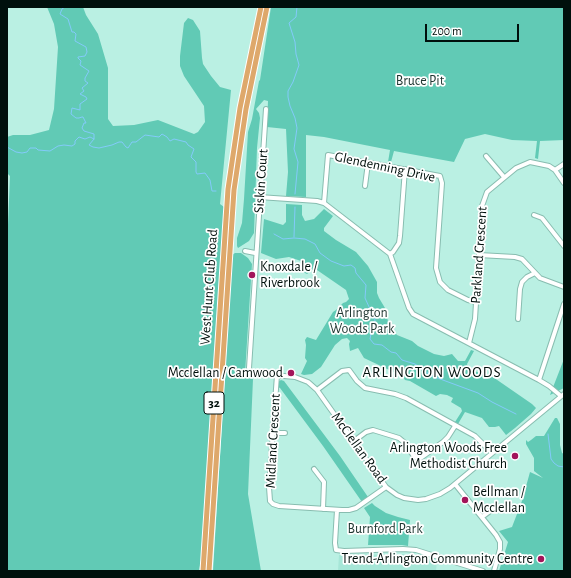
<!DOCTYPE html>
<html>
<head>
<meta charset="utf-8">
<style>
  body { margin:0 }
  #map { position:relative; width:571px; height:578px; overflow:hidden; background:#baf0e3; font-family:"Alegreya Sans",sans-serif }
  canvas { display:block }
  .frame { position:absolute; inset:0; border:8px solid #00100c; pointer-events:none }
  .scale { position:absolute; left:425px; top:24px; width:94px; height:18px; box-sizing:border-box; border:2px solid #00100c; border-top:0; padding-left:5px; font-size:12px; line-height:14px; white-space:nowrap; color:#00100c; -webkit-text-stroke:3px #fff; paint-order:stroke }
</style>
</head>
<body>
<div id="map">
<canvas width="571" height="578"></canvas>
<div class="frame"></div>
<div class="scale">200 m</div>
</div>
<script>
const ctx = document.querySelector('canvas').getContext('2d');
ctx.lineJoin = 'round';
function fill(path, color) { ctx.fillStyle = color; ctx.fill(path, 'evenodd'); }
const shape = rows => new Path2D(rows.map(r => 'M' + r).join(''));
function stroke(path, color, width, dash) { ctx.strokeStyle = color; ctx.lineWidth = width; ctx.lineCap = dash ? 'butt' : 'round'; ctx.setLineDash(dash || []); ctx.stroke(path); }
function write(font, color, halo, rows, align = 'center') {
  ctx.font = font + ' "Alegreya Sans",sans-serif'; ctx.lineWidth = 3.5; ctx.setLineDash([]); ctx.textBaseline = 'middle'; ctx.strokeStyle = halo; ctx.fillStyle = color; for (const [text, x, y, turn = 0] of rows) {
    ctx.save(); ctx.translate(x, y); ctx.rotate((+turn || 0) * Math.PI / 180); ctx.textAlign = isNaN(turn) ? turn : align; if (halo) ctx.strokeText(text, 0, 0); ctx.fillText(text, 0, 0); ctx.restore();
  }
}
fill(shape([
  [413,554,437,561,436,571,338,571,339,555]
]), '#a6e6d7');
fill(shape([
  [47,7,83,7,86,15,98,34,108,68,108,119,113,126,134,125,158,120,194,134,198,132,205,122,204,106,184,76,180,66,180,56,184,23,188,18,193,20,200,31,202,58,203,64,211,76,220,87,231,90,220,204,224,207,202,555,199,571,7,571,7,249,10,176,7,173,7,137,13,135,30,135,49,130,54,109,58,47,54,24],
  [271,7,564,7,564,140,540,141,538,159,535,158,537,141,512,140,485,134,465,139,454,162,394,151,391,162,388,162,390,150,324,137,306,135,306,197,286,196,288,172,286,129,267,127,268,101,264,100,256,109,259,113,260,118,257,148,254,233,249,241,238,248,237,246,237,238,242,223,244,199,248,132,252,119,259,81,260,80],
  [286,204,302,205,302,215,305,221,314,219,324,209,333,216,324,228,324,231,336,240,356,252,368,266,377,282,377,293,379,298,385,308,389,326,397,335,412,341,418,346,434,354,444,356,452,354,458,361,465,361,471,350,474,351,467,364,468,367,477,372,490,375,532,404,536,408,531,414,515,428,506,435,499,426,495,427,489,427,482,418,465,412,458,424,455,422,462,411,461,408,451,402,453,398,447,395,440,394,436,396,410,381,405,380,402,376,364,358,358,348,350,351,349,344,350,341,347,338,342,339,335,345,321,367,312,374,304,375,301,374,307,361,305,358,306,345,305,340,307,337,316,340,333,312,336,310,343,303,346,302,349,299,346,290,317,270,312,270,307,274,303,272,305,266,304,262,289,257,276,259,261,253,264,219,283,225,286,222],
  [235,253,241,253,248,258,252,264,245,373,253,379,248,494,261,571,213,571,232,257,232,255],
  [564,359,564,388,550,395],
  [281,380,284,381,340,456,368,497,362,502,323,446,280,388,278,387,278,382],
  [555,418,557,418,560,424,560,445,562,453,564,454,564,571,499,571,508,542,499,531,512,527,522,501,530,472,543,478,534,471,534,458,526,444,526,440,528,442,531,440,536,436,544,436],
  [372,503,375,506,386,513,398,517,410,520,408,546,402,545,368,545,370,517,364,508]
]), '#61cab5');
stroke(shape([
  [65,7,62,9,60,14,68,19,72,32,74,32,76,34,75,41,86,47,87,52,85,56,78,57,78,58,81,61,80,65,89,71,85,78,85,81,88,83,82,88,84,91,80,94,86,97,87,99,80,104,80,110,72,108,71,114,76,118,79,118,82,117,83,117,86,123,84,123,82,128,84,131,94,134,94,139,89,145,93,147,99,148,112,145,119,142,122,142,126,147,128,148,132,142,136,142,145,135,159,137,162,134,167,137,170,141,174,139,186,142,188,145,194,149,191,157,196,162,196,172,197,174,205,173,210,180,212,191,216,191],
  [7,147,16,152,22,153,27,152,30,148,36,148,38,150,50,151,58,146,64,145,72,146,75,144,75,141,79,137,85,139,90,137,94,139],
  [295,194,298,162,294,149,297,128,295,118,290,106,288,97,288,91,293,82,299,65,296,54,295,42,289,23,296,17,297,7],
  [274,234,283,239,294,238,305,239,315,244,320,253,331,261,344,266,351,265,355,268,356,273,366,285,365,298,375,320,374,328,371,334,370,339,374,344,382,345,391,352,396,353,402,360,415,364,432,376,478,393,492,402,516,414],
  [294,237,295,207],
  [548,434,551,459,554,463,558,466,564,467]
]), '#83cbfa', 1);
const minor = shape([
  [266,109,249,368,251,373,295,377,308,382,317,390,386,487,397,495,404,498,418,500,426,499,440,494,450,488,564,394],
  [486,156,504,177],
  [555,170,564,164],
  [365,186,368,163],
  [259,197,317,201,324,203,390,254,409,308,413,314,539,380,549,386,561,396],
  [324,203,328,155,440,176,442,183,436,268,440,282,448,290,468,300,476,302],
  [534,215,542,218,564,246],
  [245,251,255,253],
  [390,254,393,252,399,243,400,236,405,169],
  [479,255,515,257,522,259,540,278,564,287],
  [518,319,520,289,522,282,527,277,535,273],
  [469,343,475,319,482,206,487,192,516,168,530,162,549,166,555,170,564,183],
  [277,375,269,487,270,501,273,504,279,506,342,510,349,510,356,508,386,487],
  [539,380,564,304],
  [317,390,342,371,349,370,357,381,365,388,395,394,406,398,475,436,492,453],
  [273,433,285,433],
  [354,441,366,432,373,430,399,438,405,443,413,455,419,459,443,442,448,437,455,426],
  [314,469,324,482,323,509],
  [455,484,496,535,500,542,500,549,494,571],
  [337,510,335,543,336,550,344,551,403,549,416,550,483,571],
  [482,517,497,506]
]);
const major = shape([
  [203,571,228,189,240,108,261,7],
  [209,571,234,190,246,109,267,7]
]);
stroke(minor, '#88bdb0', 6);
stroke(major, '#fff', 7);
stroke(minor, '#fff', 4);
stroke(major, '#dea86b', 5);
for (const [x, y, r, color] of [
  [252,275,4,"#a2145a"],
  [291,373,4,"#a2145a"],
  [515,456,4,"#a2145a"],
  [465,500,4,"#a2145a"],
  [541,559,4,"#a2145a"]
]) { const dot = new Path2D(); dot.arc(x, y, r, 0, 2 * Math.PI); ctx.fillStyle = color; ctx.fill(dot); stroke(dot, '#fff', 1.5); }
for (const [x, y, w] of [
  [214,403,20]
]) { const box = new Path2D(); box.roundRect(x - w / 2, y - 11, w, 22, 3); ctx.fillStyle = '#fff'; ctx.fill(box); stroke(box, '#00100c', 1); }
write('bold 13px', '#00100c', null, [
  ["32",214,403]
]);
write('14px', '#1f3631', '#fff', [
  ["Bruce Pit",420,81],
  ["Arlington",362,313],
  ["Woods Park",362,329],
  ["Burnford Park",385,529]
]);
write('14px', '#00100c', '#fff', [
  ["Glendenning Drive",385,167,12],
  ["Siskin Court",261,181,-86],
  ["Parkland Crescent",479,255,-86],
  ["West Hunt Club Road",209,287,-86],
  ["Midland Crescent",273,441,-87],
  ["McClellan Road",359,448,54]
]);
write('14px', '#00100c', '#fff', [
  ["Knoxdale /",260,267,"left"],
  ["Riverbrook",260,283,"left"],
  ["Mcclellan / Camwood",283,373],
  ["Arlington Woods Free",507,448],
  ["Methodist Church",507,464],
  ["Bellman /",473,492,"left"],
  ["Mcclellan",473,508,"left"],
  ["Trend-Arlington Community Centre",533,559]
], 'right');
ctx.letterSpacing = '1px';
write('15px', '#00100c', '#fff', [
  ["ARLINGTON WOODS",432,372]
]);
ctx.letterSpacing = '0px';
</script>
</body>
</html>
